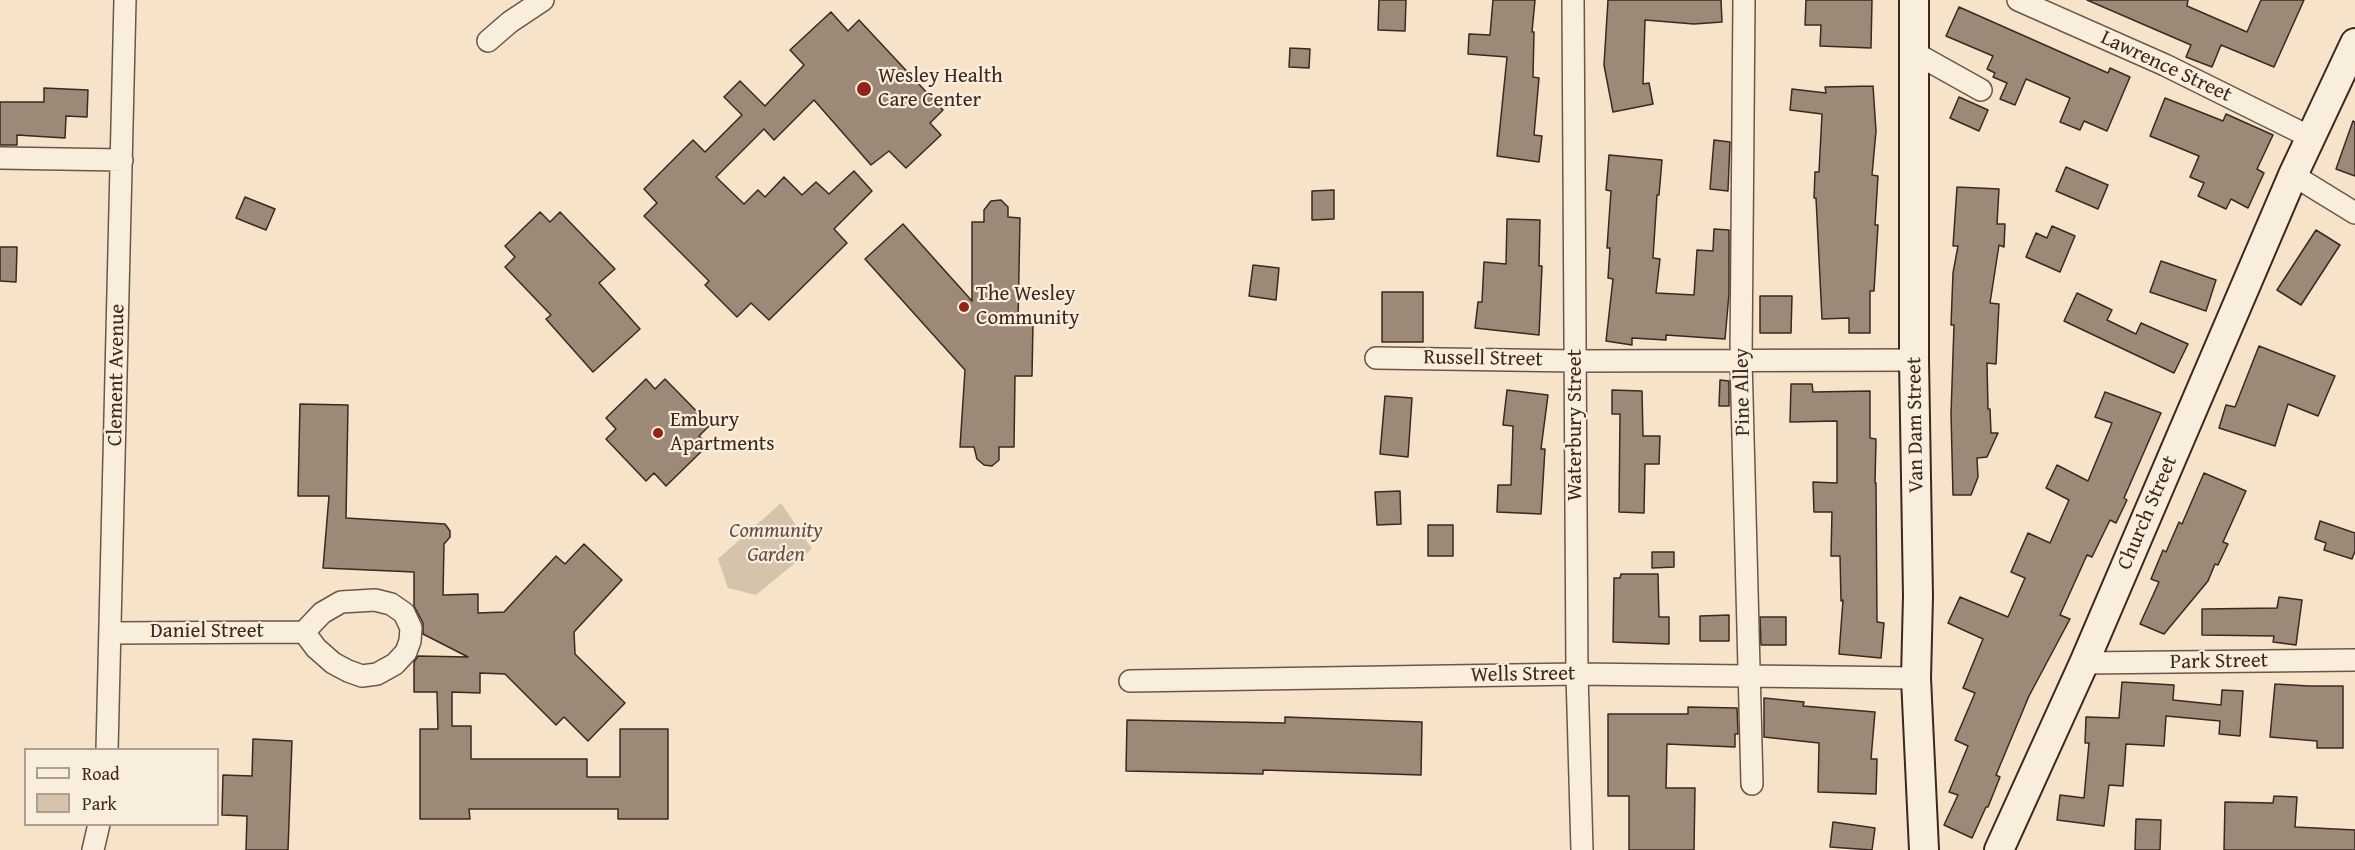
<!DOCTYPE html>
<html>
<head>
<meta charset="utf-8">
<style>
  body { margin:0 }
  #map { position:relative; width:2355px; height:850px; overflow:hidden; background:#f6e3c9; font-family:"Gentium Book Plus",serif }
  canvas { display:block }
  .legend { position:absolute; left:24px; top:748px; width:195px; height:78px; box-sizing:border-box; background:#f9eddc; border:2px solid #ad9e91; margin:0; padding:8px 10px; list-style:none; font-size:18px; color:#3c2820 }
  .legend li { display:flex; align-items:center; gap:12px; height:30px }
  .legend b { width:30px; border:2px solid #ad9e91 }
</style>
</head>
<body>
<div id="map">
<canvas width="2355" height="850"></canvas>
<ul class="legend">
<li><b style="height:8px;background:#f9eddc"></b>Road</li>
<li><b style="height:16px;background:#d6c3ac"></b>Park</li>
</ul>
</div>
<script>
const ctx = document.querySelector('canvas').getContext('2d');
ctx.lineJoin = 'round';
function fill(path, color) { ctx.fillStyle = color; ctx.fill(path, 'evenodd'); }
const shape = rows => new Path2D(rows.map(r => 'M' + r).join(''));
function stroke(path, color, width, dash) { ctx.strokeStyle = color; ctx.lineWidth = width; ctx.lineCap = dash ? 'butt' : 'round'; ctx.setLineDash(dash || []); ctx.stroke(path); }
function write(font, color, halo, rows, align = 'center') {
  ctx.font = font + ' "Gentium Book Plus",serif'; ctx.lineWidth = 4.5; ctx.setLineDash([]); ctx.textBaseline = 'middle'; ctx.strokeStyle = halo; ctx.fillStyle = color; for (const [text, x, y, turn = 0] of rows) {
    ctx.save(); ctx.translate(x, y); ctx.rotate((+turn || 0) * Math.PI / 180); ctx.textAlign = isNaN(turn) ? turn : align; if (halo) ctx.strokeText(text, 0, 0); ctx.fillText(text, 0, 0); ctx.restore();
  }
}
fill(shape([
  [781,503,812,549,756,595,728,588,718,559]
]), '#d6c3ac');
const building = shape([
  [1379,0,1406,0,1405,31,1378,30,1379,0],
  [1493,0,1535,0,1532,32,1534,32,1533,77,1539,78,1534,135,1542,136,1539,162,1497,156,1507,57,1468,54,1469,34,1490,35,1493,0],
  [1608,0,1721,0,1722,22,1694,24,1645,20,1643,84,1649,83,1653,104,1613,112,1604,65,1608,0],
  [1806,0,1872,0,1871,48,1820,46,1821,25,1805,25,1806,0],
  [2087,0,2188,0,2187,6,2247,32,2261,0,2304,0,2274,67,2221,45,2212,67,2186,57,2191,45,2087,0],
  [1959,7,2108,73,2110,68,2130,77,2107,131,2084,121,2080,130,2060,122,2070,98,2026,79,2015,105,2000,99,2007,83,1993,77,1995,73,1987,69,1993,56,1946,36,1959,7],
  [831,12,848,31,859,20,943,110,930,123,941,135,906,168,889,151,871,165,814,100,774,140,764,129,716,177,744,204,758,190,765,197,784,177,802,195,816,182,829,194,854,171,872,191,834,229,847,243,769,320,751,303,737,317,705,285,709,281,644,216,657,203,644,189,693,140,705,152,742,115,724,97,740,81,765,106,804,65,790,50,831,12],
  [1290,48,1310,49,1309,68,1289,67,1290,48],
  [1873,86,1876,131,1872,175,1878,176,1875,225,1878,225,1874,291,1870,291,1870,333,1849,333,1849,318,1822,319,1816,198,1814,198,1815,172,1819,172,1822,114,1790,110,1792,89,1826,93,1825,87,1873,86],
  [44,88,88,90,87,117,66,116,65,138,17,135,17,145,0,145,0,102,44,102,44,88],
  [1959,97,1988,110,1979,131,1950,118,1959,97],
  [2165,98,2223,121,2226,114,2273,135,2257,169,2264,173,2248,208,2231,199,2226,209,2198,196,2204,183,2190,177,2199,156,2150,136,2165,98],
  [2353,121,2355,122,2355,176,2336,169,2353,121],
  [1714,140,1730,142,1728,191,1710,189,1714,140],
  [1609,155,1662,160,1659,195,1657,195,1653,258,1660,259,1656,293,1694,295,1697,250,1713,251,1714,229,1729,230,1729,294,1725,339,1666,335,1666,340,1632,338,1632,345,1606,341,1613,279,1608,278,1610,248,1607,248,1611,191,1606,190,1609,155],
  [2066,167,2108,185,2098,209,2056,191,2066,167],
  [1957,187,1999,189,1997,224,2005,224,2004,247,1999,245,1990,303,1999,304,1996,364,1987,363,1988,409,1990,409,1991,433,1998,433,1987,457,1977,458,1978,477,1971,495,1953,495,1951,414,1954,325,1951,325,1953,273,1958,246,1953,246,1957,187],
  [1334,190,1334,219,1312,220,1312,191,1334,190],
  [245,197,275,209,266,230,236,218,245,197],
  [1001,200,1008,207,1008,217,1020,218,1018,323,1033,323,1032,376,1015,376,1014,447,999,447,999,460,992,466,984,465,977,459,974,447,960,447,965,370,865,259,903,224,972,301,972,222,984,222,984,210,991,201,1001,200],
  [540,212,550,222,560,212,615,269,599,283,640,329,593,372,546,319,551,315,505,267,515,257,505,246,540,212],
  [1507,219,1540,220,1539,266,1542,266,1539,335,1475,328,1478,302,1482,302,1484,262,1506,264,1507,219],
  [2052,226,2075,236,2060,272,2026,257,2036,233,2047,238,2052,226],
  [2316,230,2340,245,2301,305,2277,290,2316,230],
  [0,247,17,247,16,282,0,281,0,247],
  [2161,261,2216,280,2206,311,2150,292,2161,261],
  [1253,265,1279,268,1276,300,1249,296,1253,265],
  [1382,292,1423,292,1423,342,1382,342,1382,292],
  [2077,293,2112,310,2107,320,2136,334,2141,323,2188,344,2174,373,2064,321,2077,293],
  [1760,296,1792,296,1791,333,1760,333,1760,296],
  [2259,346,2335,376,2318,416,2288,404,2275,446,2219,428,2226,405,2235,407,2259,346],
  [646,379,655,389,665,379,710,425,699,436,708,445,666,486,654,473,646,481,606,439,616,429,606,418,646,379],
  [1720,380,1729,381,1729,406,1719,406,1720,380],
  [1791,384,1812,384,1813,392,1870,391,1870,438,1876,439,1875,483,1876,483,1877,622,1884,623,1881,658,1839,654,1843,600,1841,601,1840,556,1831,556,1832,512,1814,512,1813,482,1837,483,1837,421,1790,422,1791,384],
  [1507,390,1548,395,1541,449,1545,449,1541,514,1497,512,1498,485,1511,485,1513,426,1503,425,1507,390],
  [1612,390,1642,391,1643,436,1660,436,1659,464,1645,464,1644,513,1619,512,1620,414,1612,414,1612,390],
  [2105,392,2161,413,2124,498,2127,500,2116,523,2110,520,2092,557,2087,555,2060,615,2070,619,2029,696,1996,775,2000,777,1988,807,1986,807,1972,838,1944,825,1958,795,1949,792,1968,746,1955,740,1975,693,1963,688,1983,639,1948,623,1960,597,2008,617,2025,578,2011,572,2028,533,2050,543,2069,500,2046,488,2057,465,2088,481,2112,423,2095,417,2105,392],
  [1385,396,1412,398,1408,457,1380,454,1385,396],
  [300,404,348,405,346,518,445,524,450,531,450,537,444,544,443,595,478,594,478,613,504,612,556,556,565,564,584,544,622,580,574,632,575,654,625,703,588,741,564,717,556,725,505,674,480,673,480,693,452,692,452,726,471,726,471,759,587,759,587,777,620,777,620,729,668,729,668,819,618,819,618,809,469,809,470,819,420,819,420,729,438,729,437,692,414,692,414,662,418,656,468,657,423,634,423,623,414,606,414,572,323,568,329,496,298,496,300,404],
  [2204,473,2246,491,2223,542,2228,544,2218,565,2215,564,2208,581,2164,634,2140,624,2159,582,2151,579,2163,550,2166,552,2179,522,2182,524,2204,473],
  [1400,491,1401,524,1377,525,1375,492,1400,491],
  [2320,521,2355,533,2355,551,2352,559,2324,550,2326,543,2315,539,2320,521],
  [1428,525,1453,525,1453,556,1428,556,1428,525],
  [1652,552,1674,552,1674,567,1652,568,1652,552],
  [1621,574,1658,574,1659,617,1669,617,1669,644,1613,642,1614,578,1620,578,1621,574],
  [2279,597,2302,600,2296,645,2273,642,2274,636,2202,635,2202,609,2277,608,2279,597],
  [1729,615,1729,641,1700,641,1700,616,1729,615],
  [1760,617,1786,617,1786,645,1761,645,1760,617],
  [2122,682,2174,685,2173,700,2221,705,2222,690,2243,691,2240,736,2219,734,2220,721,2166,716,2164,746,2126,744,2123,786,2109,785,2104,826,2057,820,2060,795,2084,798,2089,743,2085,743,2086,717,2119,718,2122,682],
  [2275,684,2309,686,2343,686,2343,748,2317,748,2317,741,2270,737,2275,684],
  [1764,698,1804,702,1803,706,1875,712,1871,759,1877,759,1876,794,1818,792,1819,743,1764,737,1764,698],
  [1688,707,1737,708,1738,734,1735,734,1735,747,1667,744,1666,788,1695,788,1694,850,1629,850,1629,796,1608,796,1608,714,1688,714,1688,707],
  [1285,717,1422,722,1421,775,1263,770,1263,774,1126,771,1127,720,1285,723,1285,717],
  [253,739,292,741,288,850,246,850,247,816,222,815,223,775,252,776,253,739],
  [2274,796,2297,797,2295,827,2355,830,2355,850,2224,850,2225,802,2273,803,2274,796],
  [2136,819,2161,820,2160,850,2135,850,2136,819],
  [1833,822,1875,828,1872,850,1830,847,1833,822]
]);
fill(building, '#9d8978');
stroke(building, '#3c2820', 1.5);
const minor = shape([
  [1573,0,1577,674,1582,850],
  [1744,0,1741,359,1752,784],
  [2018,0,2165,65,2312,138],
  [488,41,510,22,543,0],
  [1913,52,1981,90],
  [0,158,122,160],
  [2293,175,2355,213],
  [1376,358,1576,361,1914,360],
  [375,600,391,604,404,613,411,628,410,641,406,652,395,664,377,674,362,676,348,671,333,663,316,648,304,632,322,613,341,602,375,600],
  [111,633,304,632],
  [2084,663,2355,660],
  [1130,681,1577,674,1916,678],
  [107,750,125,0],
  [93,850,99,824]
]);
const secondary = shape([
  [1914,0,1914,360,1918,596,1916,678,1924,850],
  [1999,850,2084,663,2293,175,2355,43]
]);
stroke(minor, '#6a574a', 24);
stroke(secondary, '#3c2820', 32);
stroke(minor, '#f9eddc', 21);
stroke(secondary, '#f9eddc', 28);
for (const [x, y, r, color] of [
  [864,89,8,"#8f2418"],
  [964,307,6,"#8f2418"],
  [658,433,6,"#8f2418"]
]) { const dot = new Path2D(); dot.arc(x, y, r, 0, 2 * Math.PI); ctx.fillStyle = color; ctx.fill(dot); stroke(dot, '#f9eddc', 2); }
write('21px', '#3c2820', '#f9eddc', [
  ["Lawrence Street",2166,67,25],
  ["Russell Street",1483,359,1],
  ["Clement Avenue",117,375,-89],
  ["Pine Alley",1743,392,-91],
  ["Waterbury Street",1576,425,-90],
  ["Van Dam Street",1916,425,-91],
  ["Church Street",2148,513,-67],
  ["Daniel Street",207,632],
  ["Park Street",2219,662,-1],
  ["Wells Street",1523,675,-1]
]);
write('21px', '#3c2820', '#f9eddc', [
  ["Wesley Health",878,77],
  ["Care Center",878,101],
  ["The Wesley",976,295],
  ["Community",976,319],
  ["Embury",670,421],
  ["Apartments",670,445]
], 'left');
write('italic 21px', '#624f43', '#f9eddc', [
  ["Community",776,532],
  ["Garden",776,556]
]);
</script>
</body>
</html>
